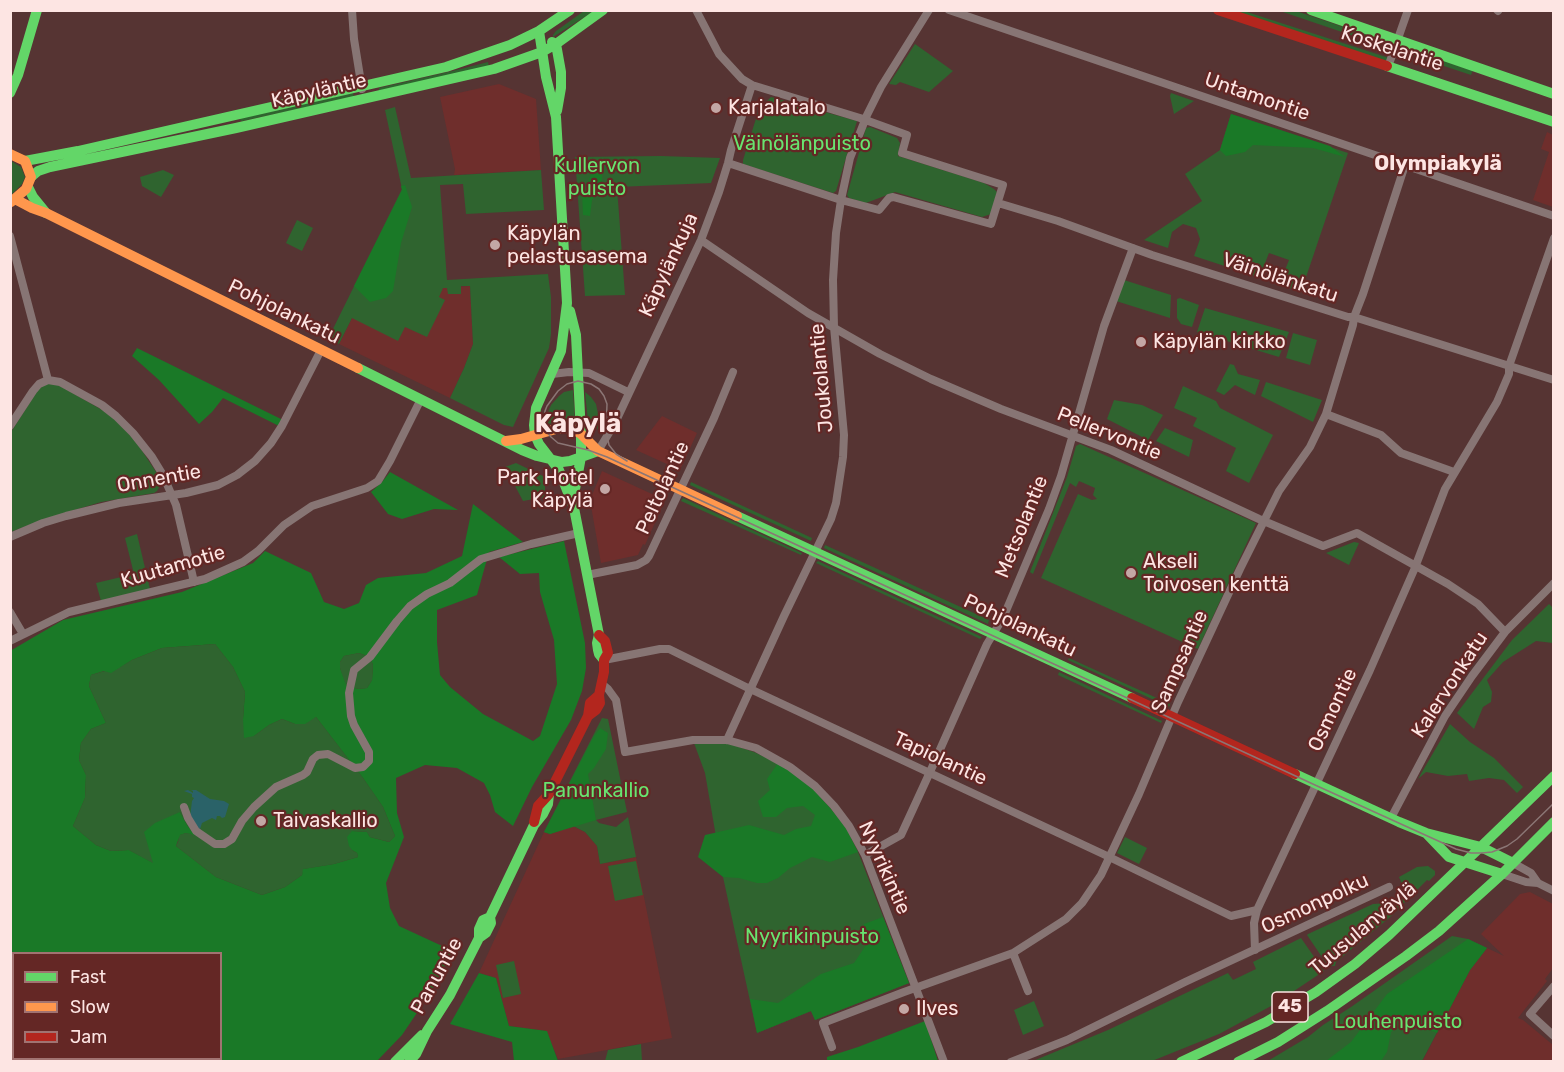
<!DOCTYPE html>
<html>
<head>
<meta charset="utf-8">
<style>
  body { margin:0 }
  #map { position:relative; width:1564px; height:1072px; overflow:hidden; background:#563433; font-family:Rubik,sans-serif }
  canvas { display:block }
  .frame { position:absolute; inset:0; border:12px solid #fde5e3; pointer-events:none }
  .legend { position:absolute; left:12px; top:952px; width:210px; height:108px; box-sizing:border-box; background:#642725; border:2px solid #a17371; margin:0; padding:8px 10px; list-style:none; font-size:18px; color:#fde5e3 }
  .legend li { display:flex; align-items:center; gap:12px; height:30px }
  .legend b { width:30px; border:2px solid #a17371 }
</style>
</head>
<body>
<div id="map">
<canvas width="1564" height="1072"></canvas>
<div class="frame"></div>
<ul class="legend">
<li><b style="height:8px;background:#63d668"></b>Fast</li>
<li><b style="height:8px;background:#ff974d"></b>Slow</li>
<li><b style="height:8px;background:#b3261e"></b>Jam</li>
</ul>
</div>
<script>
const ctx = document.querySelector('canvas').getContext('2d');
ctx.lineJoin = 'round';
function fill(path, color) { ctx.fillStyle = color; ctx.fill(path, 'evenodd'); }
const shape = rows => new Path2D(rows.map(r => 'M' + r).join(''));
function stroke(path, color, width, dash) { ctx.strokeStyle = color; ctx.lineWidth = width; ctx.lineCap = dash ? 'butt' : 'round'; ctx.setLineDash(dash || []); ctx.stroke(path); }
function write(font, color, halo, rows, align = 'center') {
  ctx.font = font + ' Rubik,sans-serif'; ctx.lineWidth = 4.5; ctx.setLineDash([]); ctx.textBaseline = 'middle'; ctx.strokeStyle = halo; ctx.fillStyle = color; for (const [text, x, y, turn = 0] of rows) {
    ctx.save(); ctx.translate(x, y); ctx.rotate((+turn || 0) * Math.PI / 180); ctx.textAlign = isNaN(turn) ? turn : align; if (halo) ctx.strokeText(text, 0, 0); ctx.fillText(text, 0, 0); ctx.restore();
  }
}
fill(shape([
  [499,84,536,99,541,170,454,175,455,169,440,97],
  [1547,132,1553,135,1553,207,1533,200,1549,152,1541,149],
  [470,286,473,344,464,368,450,398,339,344,356,310,424,289],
  [662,416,697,433,680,470,636,450],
  [602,471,665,500,645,545,643,544,638,555,601,563,590,500],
  [573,826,585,832,597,846,600,864,636,857,672,1038,558,1059,546,1031,509,1026,496,978,479,973,544,832,550,834],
  [1530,892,1553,904,1553,968,1545,979,1547,981,1518,1018,1523,1020,1553,1045,1553,1061,1422,1062,1470,970,1487,948,1504,956,1481,934,1520,894],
  [10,1017,13,1018,14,1058,106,1058,113,1061,11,1061]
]), '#6f2e2c');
fill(shape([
  [584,11,594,11,553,37,553,35,556,31],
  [1234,11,1244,11,1389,58,1388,62],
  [1280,11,1296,11,1394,44,1392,49],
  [915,44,953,71,929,92,900,82,896,85,889,84],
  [1400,46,1473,70,1471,75,1399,51],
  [488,62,489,67,379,91,379,88,461,69],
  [353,93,354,97,242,121,240,120,241,118],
  [1171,93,1194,101,1174,114,1170,96],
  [771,97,857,121,836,191,833,193,743,164,743,160,759,109],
  [395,107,411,178,541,170,544,210,466,214,463,184,440,185,447,280,548,274,551,297,551,334,549,348,513,427,504,425,450,398,464,368,473,344,470,286,461,286,461,294,448,294,447,288,443,288,439,297,445,300,427,337,405,327,398,341,352,318,339,344,328,339,402,189,385,110],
  [1231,114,1348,153,1301,292,1282,285,1281,280,1289,260,1269,253,1261,273,1255,276,1194,256,1200,239,1196,228,1183,224,1172,232,1168,248,1144,240,1202,201,1185,174,1220,150],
  [870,127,897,138,900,143,898,156,984,183,994,189,997,192,991,214,982,217,895,192,866,203,849,198,847,195,866,128],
  [661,156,720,158,711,183,617,187,625,295,585,296,575,157],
  [11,161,21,167,25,177,22,184,11,195],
  [163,170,174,175,161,197,142,186,140,177],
  [297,220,313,228,302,251,286,243],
  [1124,280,1171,295,1170,318,1116,301],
  [1180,298,1199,305,1192,327,1181,324,1177,318,1177,299],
  [1205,308,1289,332,1279,357,1197,332],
  [1293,333,1317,340,1310,365,1286,358],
  [1230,364,1234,365,1238,374,1260,380,1255,395,1235,385,1224,395,1216,391],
  [1266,382,1322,400,1313,422,1261,396],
  [45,384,55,384,62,387,104,411,117,421,137,443,160,478,161,484,157,491,154,493,101,502,42,520,11,532,11,432,38,390],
  [1183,386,1216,401,1220,408,1273,435,1249,483,1226,471,1236,448,1193,426,1197,418,1174,408],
  [573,390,575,423,563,421,547,424,546,417,551,405,559,396,564,392],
  [585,392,591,397,596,404,598,414,598,429,589,424,588,421],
  [1114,400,1142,405,1163,415,1148,440,1107,419],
  [1165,428,1193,440,1189,457,1156,441],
  [1080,444,1256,523,1198,649,1041,578,1078,494,1092,500,1097,499,1093,495,1095,488,1079,481,1076,487,1070,483,1033,574,1030,572,1067,477,1076,446],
  [516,463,545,477,545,497,523,501,505,467],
  [691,482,812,538,811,541,690,485],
  [683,498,802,553,801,555,681,501],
  [137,534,150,589,101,601,96,583,134,574,125,538],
  [1354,542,1359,543,1349,565,1326,553],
  [825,545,989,620,988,624,824,548],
  [818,561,982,637,980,639,816,563],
  [1549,604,1553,608,1553,643,1536,641,1503,662,1487,680,1492,692,1491,702,1483,707,1474,729,1457,713,1512,640],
  [215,644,233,667,245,692,243,719,254,736,269,725,282,719,295,724,316,717,363,778,383,807,395,836,389,842,370,837,367,832,352,831,352,850,357,853,358,857,334,864,304,869,302,875,285,887,262,895,216,877,176,846,178,842,179,835,186,833,195,834,187,825,180,812,154,864,129,850,111,851,96,845,73,826,85,798,86,775,79,760,81,743,91,729,106,723,89,686,91,675,122,666,132,660,162,648],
  [359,653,370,657,373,665,372,680,367,688,358,689,345,685,340,668,340,662,344,656],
  [1069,658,1170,704,1169,707,1068,660],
  [1059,672,1162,721,1161,723,1058,675],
  [602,718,608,719,627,812,596,820,599,823,616,827,628,817,636,857,600,864,597,846,585,832,573,826,550,834,544,832],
  [1450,724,1470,742,1494,758,1523,787,1517,793,1504,780,1489,778,1469,781,1467,774,1448,776,1426,772,1418,779],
  [694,743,727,743,754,752,778,763,789,769,813,789,831,809,846,828,858,852,909,983,815,1020,811,1011,757,1033,723,877,705,773],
  [1125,837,1147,848,1139,864,1117,853],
  [636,861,643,895,615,901,608,866],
  [1428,866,1435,871,1435,875,1429,881,1427,880,1389,918,1336,962,1335,966,1328,966,1307,935,1308,934,1373,904,1388,903,1406,893,1399,877,1417,867],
  [1452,936,1468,939,1487,948,1470,970,1422,1061,1266,1062,1308,1037,1323,1025,1351,1007],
  [1301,938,1324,971,1273,1005,1219,1034,1152,1061,1033,1061,1108,1030,1228,973,1233,980,1256,969,1253,962],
  [514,961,521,994,503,998,496,965],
  [1034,1001,1044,1026,1023,1035,1014,1010],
  [641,1044,642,1061,605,1061,608,1050]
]), '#2f642f');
fill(shape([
  [1231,114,1330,146,1345,157,1313,148,1253,145,1245,152,1226,156,1220,150],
  [599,170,602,172,602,189,592,200,590,216,583,215,582,192,587,187,591,173],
  [405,185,412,207,401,243,393,291,386,298,370,302,354,286,402,190,401,186],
  [137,348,283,420,279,426,223,398,212,412,199,424,159,380,132,356],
  [390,472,458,510,434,509,402,519,388,514,371,492,382,482],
  [473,504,523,542,489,552,477,595,437,610,437,642,440,675,450,687,483,714,533,741,540,736,557,684,554,640,540,592,539,573,520,574,499,557,564,541,585,643,586,668,582,691,571,720,532,787,513,826,495,812,490,795,484,783,457,768,425,765,396,778,397,813,404,837,386,883,390,908,399,926,453,951,427,998,402,1035,377,1061,121,1062,114,1059,220,1058,220,954,14,954,13,1016,11,1014,10,651,63,620,182,592,253,563,265,551,311,573,324,602,344,609,359,603,366,585,378,578,426,573,462,556],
  [215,644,233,667,245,692,243,719,244,738,254,736,269,725,282,719,295,724,305,724,316,717,363,778,383,807,395,836,389,842,370,837,367,832,352,831,347,837,349,846,352,850,357,853,358,857,334,864,303,869,302,875,285,887,262,895,216,877,176,846,180,835,186,833,195,835,187,825,180,812,155,823,144,832,153,863,129,850,111,851,96,845,73,826,85,798,86,775,79,760,81,743,91,729,106,723,89,686,91,675,104,671,111,673,132,660,162,648],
  [359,653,370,657,373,665,372,680,367,688,358,689,346,685,340,668,340,662,344,656],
  [600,728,608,733,606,749,594,768,588,774,596,820,550,834,544,832,594,736],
  [778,763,789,769,813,789,831,809,846,828,858,852,830,862,812,857,790,868,778,878,767,883,757,883,739,878,723,877,698,857,705,835,749,825,784,835,796,829,811,826,815,815,803,806,787,808,776,817,763,817,758,801,770,790,767,779],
  [883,917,909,983,815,1020,811,1011,757,1033,750,999,778,1003,821,974,854,963,866,945,864,924],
  [1468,939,1487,948,1470,970,1437,1033,1403,1020,1391,1032,1387,1052,1381,1061,1326,1061,1351,1042,1387,994],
  [479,973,496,978,509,1026,547,1031,558,1061,514,1061,512,1042,450,1024],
  [925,1021,938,1061,827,1062,827,1057,858,1047]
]), '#1a7927');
fill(shape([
  [188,790,193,793,193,791,191,790,196,790,210,799,224,801,229,804,225,817,222,818,220,816,217,816,216,820,212,818,202,823,200,829,196,827,190,817,192,801,194,798,192,797,192,794,184,791]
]), '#2a6268');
stroke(shape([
  [10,1033,14,1034],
  [71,1058,78,1062]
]), '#2a6268', 3);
stroke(shape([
  [352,10,354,39,362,89],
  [696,10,719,54,742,79,752,85,860,118,907,135,902,153,1003,185,991,224,893,197,889,198,879,210,841,200,728,163],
  [949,10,1554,216],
  [1497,10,1498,11],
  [1388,67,1408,10],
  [998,203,1058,221,1152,255,1348,317,1354,317,1554,380],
  [10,236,48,380],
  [701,240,808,313,880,354,931,379,1001,409,1111,450,1259,519,1323,546,1357,533,1448,584,1478,604,1505,632],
  [552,374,569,372,589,373,628,392],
  [48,380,60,382,102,405,116,416,133,433,152,457,163,475,176,505,194,582],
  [1326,414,1381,435,1401,453,1454,472],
  [10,426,33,391,39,384,48,380],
  [598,451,615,423,701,240,719,192,728,163,731,150,752,85],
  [10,537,43,523,66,516,119,503,186,493,218,485,237,475,255,461,271,443,282,426,321,350],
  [587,575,637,565,646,560,649,556,714,418,733,372],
  [10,612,23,634],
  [10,641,69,612,205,579,243,562,258,551,284,525,312,506,367,488,378,481,390,461,421,399],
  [604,660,660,649,669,649,746,687,1103,854,1231,916,1257,910],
  [602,684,608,689,616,700,625,752,693,740,727,740,756,748,790,767,815,786,834,806,849,826,865,855,944,1062],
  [727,740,784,616,831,519,836,503,843,457,844,435,834,327,833,280,836,233,841,200,850,158,867,115,881,87,929,10],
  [184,807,188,818,196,831,215,844,224,844,232,839,242,821,254,807,276,787,303,775,307,772,313,759,318,755,328,754,355,768,363,767,369,761,369,752,354,725,351,716,349,693,354,670,370,657,397,621,410,606,427,594,450,583,481,559,531,544,579,533],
  [1391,818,1445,716,1472,676,1505,632,1554,583],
  [865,855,901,835,930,772,987,644,1003,618,1049,509,1061,476,1104,326,1133,248],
  [1513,863,1531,873,1538,883],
  [1502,874,1526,882,1538,883,1554,891],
  [1255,950,1254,923,1257,910,1370,670,1414,570,1445,489,1497,402,1509,374,1509,366,1554,238],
  [1013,953,1028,991],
  [1554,986,1530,1014,1554,1036],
  [832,1047,823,1023,904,992,1013,953,1066,919,1082,903,1101,875,1139,794,1178,702,1240,569,1279,491,1310,447,1326,414,1353,325,1354,317,1363,294,1405,165],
  [1011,1062,1067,1040,1185,982,1389,887]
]), '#877574', 8);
stroke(shape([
  [1311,10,1554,94],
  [539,31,546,77,556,117,567,303,561,351,536,408,534,425,535,435,539,444,559,470,574,508,599,635,597,643,598,650,599,654,604,660],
  [552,42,556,44,561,72,561,88,557,111],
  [1387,66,1554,122],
  [10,93,18,75,37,10],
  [25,161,78,151,446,67,510,45,539,31,570,10],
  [31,177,38,171,50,167,236,128,494,69,542,52,556,44,603,10],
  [28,187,33,197,46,213],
  [570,311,576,335,581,434,581,457,575,489,574,504],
  [358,368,522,450,537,456,562,462,570,461,598,451],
  [737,516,1132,698],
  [1295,774,1399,822,1426,833,1481,847,1513,863],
  [1426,833,1449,857,1502,874],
  [1465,862,1554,776],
  [1502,874,1554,822],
  [479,938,479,929,483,920,490,917],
  [395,1062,422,1035],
  [409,1062,416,1054,427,1031,450,995,479,938,486,933,491,923,490,917,534,825,543,814,548,804,549,794],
  [1181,1062,1266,1022,1316,992,1355,964,1389,935,1465,862],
  [1238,1062,1278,1042,1327,1011,1406,956,1439,931,1502,874]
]), '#63d668', 10);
stroke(shape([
  [10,154,25,161,31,177,26,189,11,202],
  [15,199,32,208,46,213,358,368],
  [506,441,521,439,556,429,572,429,581,434,598,451,737,516]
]), '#ff974d', 10);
stroke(shape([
  [1218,10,1387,66],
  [1132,698,1295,774],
  [588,716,590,703,599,695],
  [534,822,538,806,549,794,588,716,596,710,600,703,599,695,604,672,604,660,608,653,605,641,599,635]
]), '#b3261e', 10);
stroke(shape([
  [627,461,616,454,609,445,606,430,607,404,604,396,599,389,591,384,578,381,567,384,558,391,547,406,545,411,544,421,546,431,551,437,558,443,588,450,607,457,1315,785,1456,849,1471,853,1482,853,1492,852,1507,846,1517,839,1554,803]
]), '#8b7675', 1.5);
const rail = shape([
  [10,1048,14,1049],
  [35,1058,42,1062],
  [54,1058,61,1062],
  [10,1059,17,1062]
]);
stroke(rail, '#8b7675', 5);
stroke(rail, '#642725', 3, [9]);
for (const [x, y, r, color] of [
  [716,108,6,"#c3a7a5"],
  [495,245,6,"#c3a7a5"],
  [1141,342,6,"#c3a7a5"],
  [605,489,6,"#c3a7a5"],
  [1131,573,6,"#c3a7a5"],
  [261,821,6,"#c3a7a5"],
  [904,1009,6,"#c3a7a5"]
]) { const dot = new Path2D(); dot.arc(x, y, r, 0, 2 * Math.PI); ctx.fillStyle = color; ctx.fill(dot); stroke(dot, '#642725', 2); }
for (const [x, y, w] of [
  [1290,1007,36]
]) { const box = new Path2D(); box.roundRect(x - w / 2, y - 15, w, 30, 4.5); ctx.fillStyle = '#642725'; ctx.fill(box); stroke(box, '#fde5e3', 1.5); }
write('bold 18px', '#fde5e3', null, [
  ["45",1290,1007]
]);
write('20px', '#fde5e3', '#642725', [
  ["Koskelantie",1392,49,18],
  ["Käpyläntie",319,91,-13],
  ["Untamontie",1257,97,19],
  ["Käpylänkuja",669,265,-65],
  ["Väinölänkatu",1280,278,18],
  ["Pohjolankatu",284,312,26],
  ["Joukolantie",822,378,-95],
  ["Pellervontie",1109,434,22],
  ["Onnentie",159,479,-10],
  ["Peltolantie",663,488,-65],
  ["Metsolantie",1022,527,-68],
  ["Kuutamotie",173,567,-16],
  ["Pohjolankatu",1020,626,25],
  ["Sampsantie",1180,662,-66],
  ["Kalervonkatu",1450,685,-57],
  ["Osmontie",1333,710,-65],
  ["Tapiolantie",940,759,25],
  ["Nyyrikintie",884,868,66],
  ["Osmonpolku",1315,904,-25],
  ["Tuusulanväylä",1363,929,-40],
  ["Panuntie",437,976,-61]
]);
write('20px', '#fde5e3', '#642725', [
  ["Karjalatalo",728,108],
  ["Käpylän",507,234],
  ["pelastusasema",507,257],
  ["Käpylän kirkko",1153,342],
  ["Park Hotel",593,478,"right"],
  ["Käpylä",593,501,"right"],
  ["Akseli",1143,562],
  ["Toivosen kenttä",1143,585],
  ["Taivaskallio",273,821],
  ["Ilves",916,1009]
], 'left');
write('20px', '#68e470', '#642725', [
  ["Väinölänpuisto",802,144],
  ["Kullervon",597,166],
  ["puisto",597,189],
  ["Panunkallio",596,791],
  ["Nyyrikinpuisto",812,937],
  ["Louhenpuisto",1398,1022]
]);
write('bold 21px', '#fde5e3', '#642725', [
  ["Olympiakylä",1438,164]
]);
write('bold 26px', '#fde5e3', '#642725', [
  ["Käpylä",578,424]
]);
</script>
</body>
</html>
